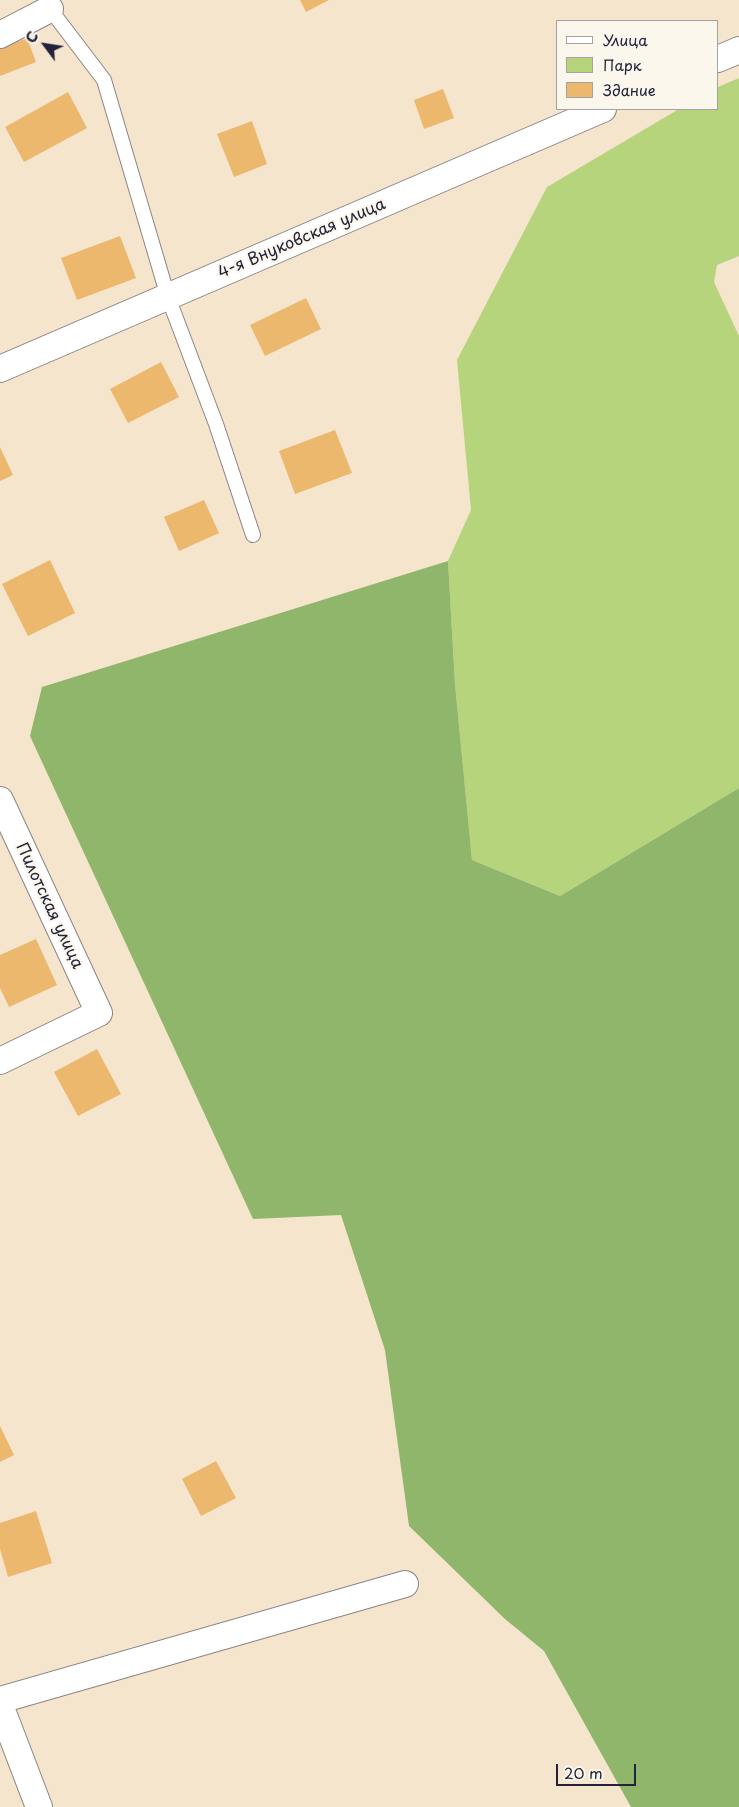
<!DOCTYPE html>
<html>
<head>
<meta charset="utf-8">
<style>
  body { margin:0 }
  #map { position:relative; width:739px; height:1807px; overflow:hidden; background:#f5e5cd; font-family:"Playpen Sans",sans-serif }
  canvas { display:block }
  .legend { position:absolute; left:556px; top:20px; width:162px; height:90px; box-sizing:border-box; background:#fbf7ec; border:1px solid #a4a2a5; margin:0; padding:6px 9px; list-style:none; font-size:15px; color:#22223b }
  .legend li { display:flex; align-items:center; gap:10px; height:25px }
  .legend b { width:25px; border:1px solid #a4a2a5 }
  .north { position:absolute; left:20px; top:20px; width:50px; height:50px; -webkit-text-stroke:4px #fbf7ec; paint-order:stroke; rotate:301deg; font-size:14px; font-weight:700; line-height:20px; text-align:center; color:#22223b }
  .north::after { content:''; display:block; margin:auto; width:18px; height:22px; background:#22223b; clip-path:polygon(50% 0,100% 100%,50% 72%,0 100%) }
  .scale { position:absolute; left:556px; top:1764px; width:80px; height:22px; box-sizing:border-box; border:2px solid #22223b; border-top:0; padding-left:6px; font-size:15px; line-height:18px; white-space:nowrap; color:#22223b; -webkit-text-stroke:4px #fbf7ec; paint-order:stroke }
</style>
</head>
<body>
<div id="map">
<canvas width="739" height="1807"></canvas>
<ul class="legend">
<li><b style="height:6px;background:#fff"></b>Улица</li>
<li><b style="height:14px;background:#b5d47b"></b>Парк</li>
<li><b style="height:14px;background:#ecb86e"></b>Здание</li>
</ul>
<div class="north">С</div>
<div class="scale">20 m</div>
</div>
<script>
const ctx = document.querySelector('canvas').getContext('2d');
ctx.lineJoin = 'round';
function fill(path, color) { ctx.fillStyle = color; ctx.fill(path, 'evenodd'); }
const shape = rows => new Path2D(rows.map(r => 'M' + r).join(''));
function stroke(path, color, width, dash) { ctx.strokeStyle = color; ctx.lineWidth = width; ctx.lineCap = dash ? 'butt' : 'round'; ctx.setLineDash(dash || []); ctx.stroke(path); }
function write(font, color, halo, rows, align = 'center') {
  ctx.font = font + ' "Playpen Sans",sans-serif'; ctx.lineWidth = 4.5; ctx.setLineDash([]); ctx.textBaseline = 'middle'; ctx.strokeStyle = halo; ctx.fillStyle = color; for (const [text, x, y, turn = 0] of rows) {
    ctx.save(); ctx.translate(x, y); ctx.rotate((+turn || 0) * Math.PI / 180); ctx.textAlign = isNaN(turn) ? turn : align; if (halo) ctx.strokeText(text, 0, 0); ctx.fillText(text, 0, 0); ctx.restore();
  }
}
fill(shape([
  [739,78,739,256,717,265,714,282,739,336,739,788,560,896,472,860,455,684,448,561,471,510,457,360,547,187,679,109,718,109,718,87]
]), '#b5d47b');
fill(shape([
  [448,561,455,684,472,860,560,896,739,788,739,1807,631,1807,544,1651,505,1619,409,1526,385,1350,341,1215,253,1219,30,736,42,687]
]), '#90b66b');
fill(shape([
  [300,0,329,0,306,12],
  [27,38,36,62,0,76,0,49],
  [443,89,454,118,424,129,414,100],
  [68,92,87,128,24,162,5,127],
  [252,121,267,164,234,177,217,134],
  [120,236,136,278,77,300,61,258],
  [306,298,321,329,265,356,250,325],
  [161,362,179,397,128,423,110,389],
  [335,430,352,473,295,494,279,451],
  [0,447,13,475,0,481],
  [204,500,219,533,179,551,164,517],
  [50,560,75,613,28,636,2,584],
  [36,939,57,985,9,1007,0,988,0,955],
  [97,1049,121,1094,78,1116,54,1072],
  [0,1426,14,1455,0,1462],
  [216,1461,236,1498,201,1516,182,1479],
  [36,1511,52,1563,8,1577,0,1549,0,1523]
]), '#ecb86e');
const lane = shape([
  [49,3,50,9,104,80,168,297,216,424,253,535]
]);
const street = shape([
  [0,35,50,9],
  [718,59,739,50],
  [0,369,603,109],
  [0,800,99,1013,0,1061],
  [0,1700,405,1584],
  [0,1705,39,1807]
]);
stroke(lane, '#8c8484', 16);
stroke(street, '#8c8484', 28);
stroke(lane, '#fff', 14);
stroke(street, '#fff', 26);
write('16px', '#22223b', '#fbf7ec', [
  ["4-я Внуковская улица",302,239,-23],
  ["Пилотская улица",49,906,65]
]);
</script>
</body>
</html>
